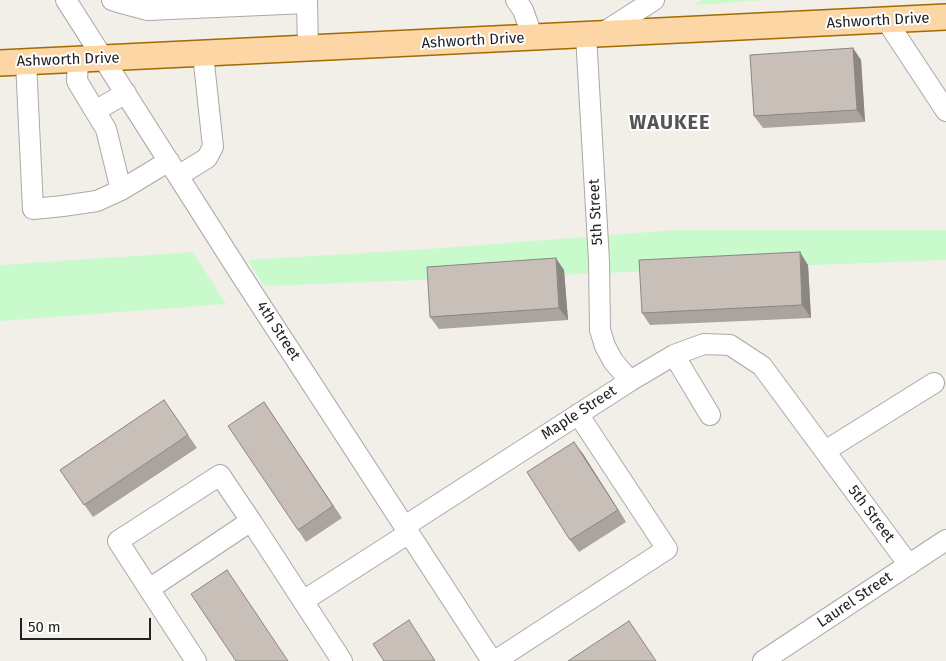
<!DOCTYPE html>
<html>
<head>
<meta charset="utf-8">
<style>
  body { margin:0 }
  #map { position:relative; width:946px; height:661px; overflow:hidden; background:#f2efe9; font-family:"Fira Sans",sans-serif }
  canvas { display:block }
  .scale { position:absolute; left:20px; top:618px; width:131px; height:22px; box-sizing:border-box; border:2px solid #222; border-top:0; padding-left:6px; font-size:15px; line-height:18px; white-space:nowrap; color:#222; -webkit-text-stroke:4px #fff; paint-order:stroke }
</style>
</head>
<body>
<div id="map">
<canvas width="946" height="661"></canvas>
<div class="scale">50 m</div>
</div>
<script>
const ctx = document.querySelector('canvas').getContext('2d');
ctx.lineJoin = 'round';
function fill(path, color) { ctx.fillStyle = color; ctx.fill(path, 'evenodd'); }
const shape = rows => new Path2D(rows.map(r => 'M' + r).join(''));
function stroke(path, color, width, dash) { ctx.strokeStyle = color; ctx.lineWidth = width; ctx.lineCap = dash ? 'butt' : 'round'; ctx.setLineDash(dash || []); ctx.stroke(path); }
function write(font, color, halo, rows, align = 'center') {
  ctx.font = font + ' "Fira Sans",sans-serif'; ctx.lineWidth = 4; ctx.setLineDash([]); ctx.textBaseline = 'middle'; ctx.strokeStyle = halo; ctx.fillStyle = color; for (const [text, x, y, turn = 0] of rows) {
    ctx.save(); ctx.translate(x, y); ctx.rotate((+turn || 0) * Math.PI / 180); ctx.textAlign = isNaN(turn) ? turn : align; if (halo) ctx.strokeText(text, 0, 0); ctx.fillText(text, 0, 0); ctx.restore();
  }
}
fill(shape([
  [702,0,764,0,694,5],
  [676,230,946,230,946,260,264,286,248,260,429,249],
  [193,252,226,304,0,321,0,265]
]), '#c8facc');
const minor = shape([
  [66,0,241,275,492,661],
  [112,0,118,2,148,10,307,3],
  [307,0,308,49],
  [516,0,523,10,533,38],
  [886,20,946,111],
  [601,34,654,0],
  [586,35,599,261,600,330,605,346,613,361,630,381],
  [78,60,77,81,95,111],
  [26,62,33,209,63,206,97,201,121,190],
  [126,93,95,111,106,129,121,190,169,161],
  [178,176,207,158,213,147,203,54],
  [674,355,710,415],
  [825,451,934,383],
  [405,526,630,381,674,355,704,344,730,345,762,366,909,565],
  [149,589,118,541,220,475,251,521],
  [303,601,342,661],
  [196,661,149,589,251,521,303,601,409,533],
  [495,661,667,549,578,414],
  [763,661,946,540]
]);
const major = shape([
  [0,63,946,17]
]);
stroke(minor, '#a9a9a9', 22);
stroke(major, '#a06b00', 28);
stroke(minor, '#fff', 20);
stroke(major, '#fcd6a4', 25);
fill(shape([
  [853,48,861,60,865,122,763,128,754,116],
  [808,265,811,318,650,325,642,313],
  [564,270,568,320,439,329,430,317],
  [164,400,197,448,93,517,60,470],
  [264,402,342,518,306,542,298,530],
  [583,454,626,522,579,552,570,540]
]), '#aba49e');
fill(shape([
  [853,48,861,60,865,122,857,110],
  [800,252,808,265,811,318,802,305],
  [556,258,564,270,568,320,559,308],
  [574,442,583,454,626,522,618,510]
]), '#8b8681');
const building = shape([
  [853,48,857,110,754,116,750,55,853,48],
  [800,252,802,305,642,313,639,260,800,252],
  [556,258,559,308,430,317,427,267,556,258],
  [164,400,188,435,84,505,60,470,164,400],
  [264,402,333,506,298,530,228,426,264,402],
  [574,442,618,510,570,540,527,472,574,442],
  [227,570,288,661,236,661,191,594,227,570],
  [409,620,435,661,384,661,373,644,409,620],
  [629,621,656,661,568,661,629,621]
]);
fill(building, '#c7bfb8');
stroke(building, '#8b8681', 1);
write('15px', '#222', '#fff', [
  ["Ashworth Drive",878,21,-3],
  ["Ashworth Drive",473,41,-3],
  ["Ashworth Drive",68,60,-2],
  ["5th Street",596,212,-93],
  ["4th Street",278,331,57],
  ["Maple Street",579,413,-33],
  ["5th Street",871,514,53],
  ["Laurel Street",855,600,-34]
]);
ctx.letterSpacing = '1px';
write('bold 20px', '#555', '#fff', [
  ["WAUKEE",670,123]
]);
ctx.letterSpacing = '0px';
</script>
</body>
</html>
